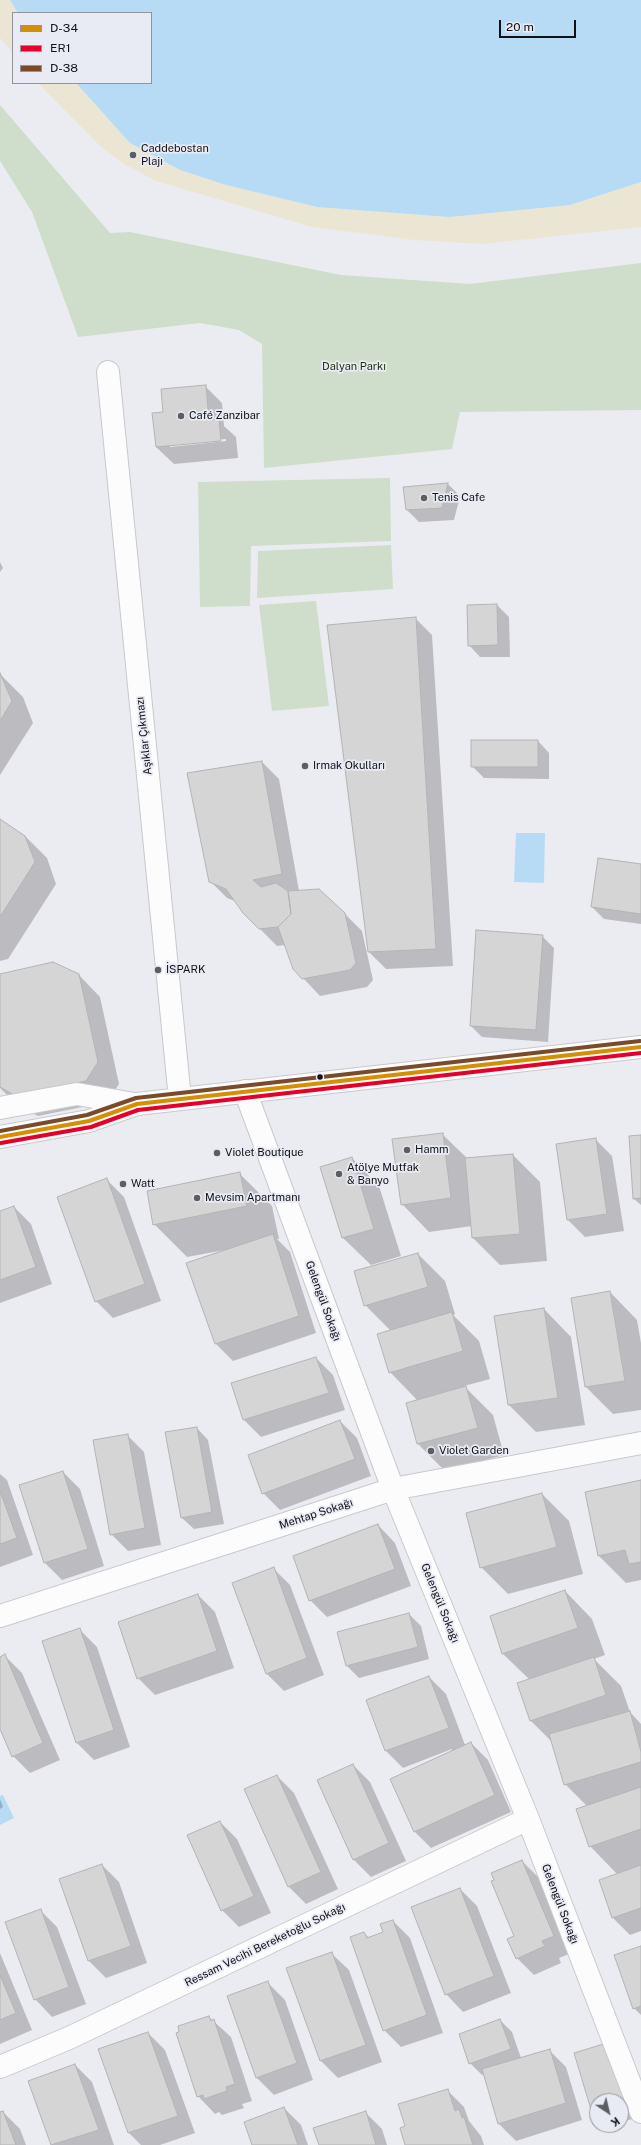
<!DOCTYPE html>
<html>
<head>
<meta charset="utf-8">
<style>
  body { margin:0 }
  #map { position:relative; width:641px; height:2145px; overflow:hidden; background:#ebecf1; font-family:"Public Sans",sans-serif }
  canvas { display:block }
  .legend { position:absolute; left:12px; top:12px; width:140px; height:72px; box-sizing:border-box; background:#e8eaf4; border:1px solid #92949b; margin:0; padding:5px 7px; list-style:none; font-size:12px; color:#111215 }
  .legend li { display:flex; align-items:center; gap:8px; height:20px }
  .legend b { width:20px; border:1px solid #92949b }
  .north { position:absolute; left:589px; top:2093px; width:40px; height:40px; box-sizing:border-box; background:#e8eaf4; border:1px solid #92949b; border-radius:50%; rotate:145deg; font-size:11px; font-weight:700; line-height:16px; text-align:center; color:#111215 }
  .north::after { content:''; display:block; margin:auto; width:14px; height:18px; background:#5d5e62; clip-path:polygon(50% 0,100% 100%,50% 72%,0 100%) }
  .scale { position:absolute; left:499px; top:20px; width:77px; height:18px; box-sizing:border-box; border:2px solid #111215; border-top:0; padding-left:5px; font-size:12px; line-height:14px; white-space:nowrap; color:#111215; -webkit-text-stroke:3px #e8eaf4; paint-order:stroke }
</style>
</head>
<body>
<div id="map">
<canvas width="641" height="2145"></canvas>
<ul class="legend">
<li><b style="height:5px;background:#d49003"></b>D-34</li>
<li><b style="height:5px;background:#e4002b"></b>ER1</li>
<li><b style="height:5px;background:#7a4b2a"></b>D-38</li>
</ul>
<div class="north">K</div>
<div class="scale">20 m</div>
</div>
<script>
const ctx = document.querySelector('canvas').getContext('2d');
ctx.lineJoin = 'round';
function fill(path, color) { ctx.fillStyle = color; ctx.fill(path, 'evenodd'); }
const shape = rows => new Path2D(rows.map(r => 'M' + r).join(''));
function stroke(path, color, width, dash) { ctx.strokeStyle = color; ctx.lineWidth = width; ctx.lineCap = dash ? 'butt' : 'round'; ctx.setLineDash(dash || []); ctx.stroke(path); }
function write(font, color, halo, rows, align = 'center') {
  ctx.font = font + ' "Public Sans",sans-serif'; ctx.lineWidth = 3.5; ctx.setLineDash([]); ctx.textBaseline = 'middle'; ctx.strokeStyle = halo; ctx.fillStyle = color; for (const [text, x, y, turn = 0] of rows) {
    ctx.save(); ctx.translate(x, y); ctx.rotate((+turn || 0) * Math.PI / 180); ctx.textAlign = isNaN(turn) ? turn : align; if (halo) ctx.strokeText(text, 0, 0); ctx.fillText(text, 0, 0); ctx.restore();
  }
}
fill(shape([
  [0,105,110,233,130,232,341,275,470,284,641,263,641,410,460,412,452,449,264,468,262,344,239,330,200,323,78,337,32,212,0,161],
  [390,478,391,541,251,546,250,606,200,607,198,482],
  [391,545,393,589,257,598,258,551],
  [316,601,329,706,272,711,259,605]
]), '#cfdeca');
fill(shape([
  [0,0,10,0,18,13,13,13,13,53,0,38],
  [38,83,76,83,130,143,180,170,226,185,317,207,570,205,641,182,641,227,483,244,414,240,312,227,156,181,124,164,100,146]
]), '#ebe6d4');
fill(shape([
  [10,0,641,0,641,182,570,205,450,217,317,207,226,185,180,170,130,143,76,83,151,83,151,13,18,13],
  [516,833,545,833,544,883,514,882],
  [3,1795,14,1818,0,1825,0,1796]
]), '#b8dbf5');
fill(shape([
  [205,386,222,403,224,426,236,437,238,458,174,464,156,447,153,414,164,413],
  [226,439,226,441,170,447,170,445],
  [448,484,460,496,454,520,419,522,407,510,404,488],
  [0,562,3,568,0,572],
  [497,605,509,617,510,657,480,657,469,645],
  [415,618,432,635,453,966,386,969,369,952],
  [0,674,23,697,33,723,0,775],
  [538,741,549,753,549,779,484,778,472,766],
  [262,762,279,779,299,891,345,914,362,931,373,980,367,987,320,996,303,978,286,945,277,946,244,913,237,902,227,898,210,881],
  [0,820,25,836,47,858,56,884,8,959,0,961],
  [641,865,641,924,604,919,592,907],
  [542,936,554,948,548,1042,482,1037,471,1026],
  [0,975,79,975,100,997,119,1084,107,1102,38,1116,18,1106,0,1088],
  [442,1134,467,1158,513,1155,540,1182,547,1261,500,1265,473,1238,472,1226,429,1232,402,1204],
  [641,1136,641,1205,634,1199],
  [595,1139,612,1156,624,1231,585,1237,568,1220],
  [352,1158,379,1186,401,1256,371,1265,343,1238,322,1167],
  [239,1173,272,1206,279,1239,277,1239,290,1252,316,1333,233,1361,216,1344,187,1264,225,1250,187,1257,154,1224],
  [107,1180,124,1197,161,1301,113,1318,96,1301],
  [14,1207,31,1224,52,1284,0,1303,0,1212],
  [418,1254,445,1281,455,1314,453,1315,479,1341,490,1379,464,1386,493,1415,504,1455,445,1471,418,1444,407,1404,418,1401,390,1372,391,1331,365,1305],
  [610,1292,637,1320,641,1343,641,1410,613,1414,586,1387,572,1299],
  [544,1309,571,1337,585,1425,536,1432,509,1405],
  [316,1358,333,1375,345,1410,261,1437,244,1420,232,1384],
  [340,1421,357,1438,371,1476,280,1510,263,1493],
  [197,1428,208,1440,224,1524,194,1529,182,1518],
  [127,1435,144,1452,161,1545,128,1551,111,1534],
  [63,1472,80,1489,104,1566,62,1580,45,1563],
  [0,1474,7,1480,33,1555,0,1567],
  [641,1481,641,1580,626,1583,599,1556,586,1493],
  [542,1494,569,1521,583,1574,508,1594,481,1567],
  [378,1525,395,1543,411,1586,327,1617,310,1600],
  [273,1568,290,1585,324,1675,284,1691,267,1674],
  [565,1591,592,1619,605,1655,594,1659,621,1686,630,1712,641,1724,641,1931,630,1935,613,1918,617,1874,590,1846,587,1806,565,1784,553,1743,531,1721,519,1684,530,1680,503,1654],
  [198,1595,215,1612,234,1668,155,1695,138,1678],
  [409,1614,421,1626,429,1659,359,1678,347,1666,338,1633],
  [79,1629,97,1647,130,1747,94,1760,77,1743],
  [5,1656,22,1673,60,1760,30,1773,13,1756,0,1727,0,1658],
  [429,1677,446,1694,465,1745,471,1743,488,1760,511,1812,431,1848,414,1831,452,1749,403,1768,386,1751,367,1700],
  [353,1765,370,1782,406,1861,371,1877,354,1860],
  [277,1776,294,1793,338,1889,306,1904,289,1887,246,1790],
  [0,1799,3,1807,0,1809],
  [220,1822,237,1839,271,1913,239,1927,222,1910],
  [522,1861,539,1878,571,1953,559,1958,561,1963,534,1975,517,1958,516,1937],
  [102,1865,119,1882,147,1963,106,1978,89,1961,61,1879],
  [460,1889,477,1906,511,1993,463,2012,446,1994],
  [40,1910,57,1927,86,2004,52,2017,35,1999],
  [393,1921,410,1938,443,2033,401,2047,384,2030,364,1933,369,1938,384,1933],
  [641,1947,641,2015,634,2008],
  [0,1953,32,2030,0,2044],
  [331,1953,349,1970,382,2062,338,2078,321,2061],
  [267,1982,285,2000,313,2080,274,2095,257,2078],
  [209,2017,231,2037,252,2101,242,2104,244,2108,222,2115,219,2112,215,2114,198,2096],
  [500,2020,512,2032,521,2058,549,2050,566,2067,582,2120,516,2141,499,2124,484,2074,482,2075,470,2063],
  [148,2033,165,2050,195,2133,160,2145,141,2145,129,2133,100,2050],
  [575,2054,640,2117,621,2122,621,2101,597,2101,597,2119,593,2115],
  [75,2065,92,2082,114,2145,53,2145,30,2081],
  [447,2090,464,2107,469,2121,481,2136,484,2145,406,2145,407,2127],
  [284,2108,301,2125,308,2145,253,2145],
  [3,2112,20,2129,26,2145,0,2145,0,2113],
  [365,2112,382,2129,387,2145,320,2145]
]), '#0003');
const building = shape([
  [206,385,209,420,219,419,221,441,156,447,152,413,163,412,161,389,206,385],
  [448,483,442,508,406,510,403,487,448,483],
  [497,604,498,645,468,646,467,605,497,604],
  [416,617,436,949,368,952,327,625,416,617],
  [0,673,12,701,0,721,0,673],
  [471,740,538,740,538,767,471,767,471,740],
  [262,761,282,874,253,880,261,887,276,883,288,891,291,914,278,927,259,929,243,913,226,889,209,882,187,773,262,761],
  [0,819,25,836,35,862,0,917,0,819],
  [598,858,641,864,641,914,591,907,598,858],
  [319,889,345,913,356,963,350,970,302,979,293,969,278,927,291,914,288,891,319,889],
  [476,930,543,935,536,1030,470,1026,476,930],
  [53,962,79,974,98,1062,86,1081,16,1096,0,1087,0,974,53,962],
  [443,1133,451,1198,401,1205,392,1139,443,1133],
  [641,1135,641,1198,633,1199,629,1136,641,1135],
  [596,1138,607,1214,567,1220,556,1144,596,1138],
  [513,1154,520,1234,472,1238,465,1158,513,1154],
  [352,1157,374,1229,342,1238,320,1167,352,1157],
  [240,1172,247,1206,153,1225,147,1191,240,1172],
  [107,1178,145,1284,95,1302,57,1197,107,1178],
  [14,1206,36,1267,0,1280,0,1211,14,1206],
  [273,1234,299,1316,215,1344,186,1263,273,1234],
  [418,1253,428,1287,364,1306,354,1271,418,1253],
  [610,1291,625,1381,585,1387,571,1298,610,1291],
  [544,1308,558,1398,508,1405,494,1316,544,1308],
  [452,1312,463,1351,389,1373,377,1334,452,1312],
  [316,1357,329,1393,243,1420,231,1383,316,1357],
  [466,1386,478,1428,417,1444,406,1403,466,1386],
  [340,1420,355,1459,262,1494,248,1455,340,1420],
  [197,1427,212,1512,181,1518,165,1432,197,1427],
  [128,1434,145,1528,110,1535,93,1440,128,1434],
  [63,1471,88,1549,44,1563,19,1485,63,1471],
  [641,1480,641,1562,629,1564,625,1550,598,1556,585,1492,641,1480],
  [0,1491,17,1538,0,1544,0,1491],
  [542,1493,557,1547,480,1568,466,1513,542,1493],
  [378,1524,395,1569,309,1601,293,1556,378,1524],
  [274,1567,307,1658,266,1674,232,1583,274,1567],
  [565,1590,578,1628,502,1654,490,1616,565,1590],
  [198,1594,217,1651,137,1679,118,1622,198,1594],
  [409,1613,418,1647,346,1666,337,1632,409,1613],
  [80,1628,114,1730,76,1743,42,1641,80,1628],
  [5,1654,43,1743,12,1757,0,1729,0,1657,5,1654],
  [594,1657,606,1695,530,1721,517,1683,594,1657],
  [429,1676,449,1728,385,1751,366,1700,429,1676],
  [630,1711,641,1752,641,1762,564,1785,549,1734,630,1711],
  [471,1742,495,1795,414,1832,390,1779,471,1742],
  [353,1764,389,1843,353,1860,317,1780,353,1764],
  [277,1775,321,1872,288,1887,244,1789,277,1775],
  [641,1787,641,1829,589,1847,576,1809,641,1787],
  [220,1821,254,1896,221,1911,187,1835,220,1821],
  [522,1860,554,1936,542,1941,545,1946,516,1959,507,1939,514,1936,491,1881,494,1880,491,1873,522,1860],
  [102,1864,131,1946,88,1961,59,1879,102,1864],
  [641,1865,641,1908,612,1918,599,1880,641,1865],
  [460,1888,494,1976,445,1995,411,1907,460,1888],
  [41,1909,69,1987,34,2000,5,1922,41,1909],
  [393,1920,427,2015,383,2031,350,1937,364,1932,367,1938,383,1932,380,1924,393,1920],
  [641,1946,641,2006,633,2009,614,1955,641,1946],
  [332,1952,366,2045,320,2061,286,1968,332,1952],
  [0,1975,16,2013,0,2020,0,1975],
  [268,1981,297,2063,256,2078,227,1996,268,1981],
  [209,2016,211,2021,214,2019,235,2084,226,2087,227,2091,204,2099,203,2095,197,2097,176,2033,179,2032,178,2026,209,2016],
  [500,2019,511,2049,469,2064,459,2034,500,2019],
  [148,2032,178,2116,128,2133,98,2049,148,2032],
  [610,2042,629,2105,621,2107,621,2101,597,2101,597,2114,593,2116,574,2053,610,2042],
  [550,2049,566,2103,498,2124,482,2069,550,2049],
  [75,2064,99,2130,51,2145,28,2081,75,2064],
  [448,2089,455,2111,459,2109,462,2118,464,2117,473,2145,405,2145,400,2128,405,2126,398,2104,448,2089],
  [284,2107,298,2145,252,2145,244,2122,284,2107],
  [3,2111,16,2145,0,2145,0,2112,3,2111],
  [366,2111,376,2145,319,2145,313,2128,366,2111]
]);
fill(building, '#d6d5d5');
stroke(building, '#b4b3b4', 1);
const minor = shape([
  [108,372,180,1099],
  [245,1091,393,1489,528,1819,641,2112],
  [0,1616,393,1489,641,1443],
  [0,2067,69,2038,528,1819]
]);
const major = shape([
  [0,1108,77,1094,134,1104],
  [0,1137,89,1121,137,1104,641,1047]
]);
stroke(minor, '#c8c9cd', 24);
stroke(major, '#c8c9cd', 24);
stroke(minor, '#fcfcfd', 22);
stroke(major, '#fcfcfd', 22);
stroke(shape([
  [0,1137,89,1121,137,1104,641,1047]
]), '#d49003', 4);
stroke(shape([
  [1,1143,91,1127,138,1110,641,1053]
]), '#e4002b', 4);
stroke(shape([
  [0,1131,87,1115,136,1098,640,1041]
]), '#7a4b2a', 4);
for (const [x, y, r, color] of [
  [133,155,4,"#5d5e62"],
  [181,416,4,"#5d5e62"],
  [424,498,4,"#5d5e62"],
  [305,766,4,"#5d5e62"],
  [158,970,4,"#5d5e62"],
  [320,1077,3.5,"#111215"],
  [407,1150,4,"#5d5e62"],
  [217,1153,4,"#5d5e62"],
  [339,1174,4,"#5d5e62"],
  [123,1184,4,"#5d5e62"],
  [197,1198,4,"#5d5e62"],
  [431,1451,4,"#5d5e62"]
]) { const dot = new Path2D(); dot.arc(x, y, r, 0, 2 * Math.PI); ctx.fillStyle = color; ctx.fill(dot); stroke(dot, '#e8eaf4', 1.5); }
write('11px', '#111215', '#e8eaf4', [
  ["Caddebostan",141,149],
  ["Plajı",141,162],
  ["Café Zanzibar",189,416],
  ["Tenis Cafe",432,498],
  ["Irmak Okulları",313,766],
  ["İSPARK",166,970],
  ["Hamm",415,1150],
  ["Violet Boutique",225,1153],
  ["Atölye Mutfak",347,1168],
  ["& Banyo",347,1181],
  ["Watt",131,1184],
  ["Mevsim Apartmanı",205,1198],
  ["Violet Garden",439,1451]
], 'left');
write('11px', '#1a330a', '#e8eaf4', [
  ["Dalyan Parkı",354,367]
]);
write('11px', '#111215', '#e8eaf4', [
  ["Aşıklar Çıkmazı",144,736,-96],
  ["Gelengül Sokağı",323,1301,70],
  ["Mehtap Sokağı",316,1514,-18],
  ["Gelengül Sokağı",440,1603,68],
  ["Gelengül Sokağı",560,1904,69],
  ["Ressam Vecihi Bereketoğlu Sokağı",265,1945,-26]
]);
</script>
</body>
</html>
